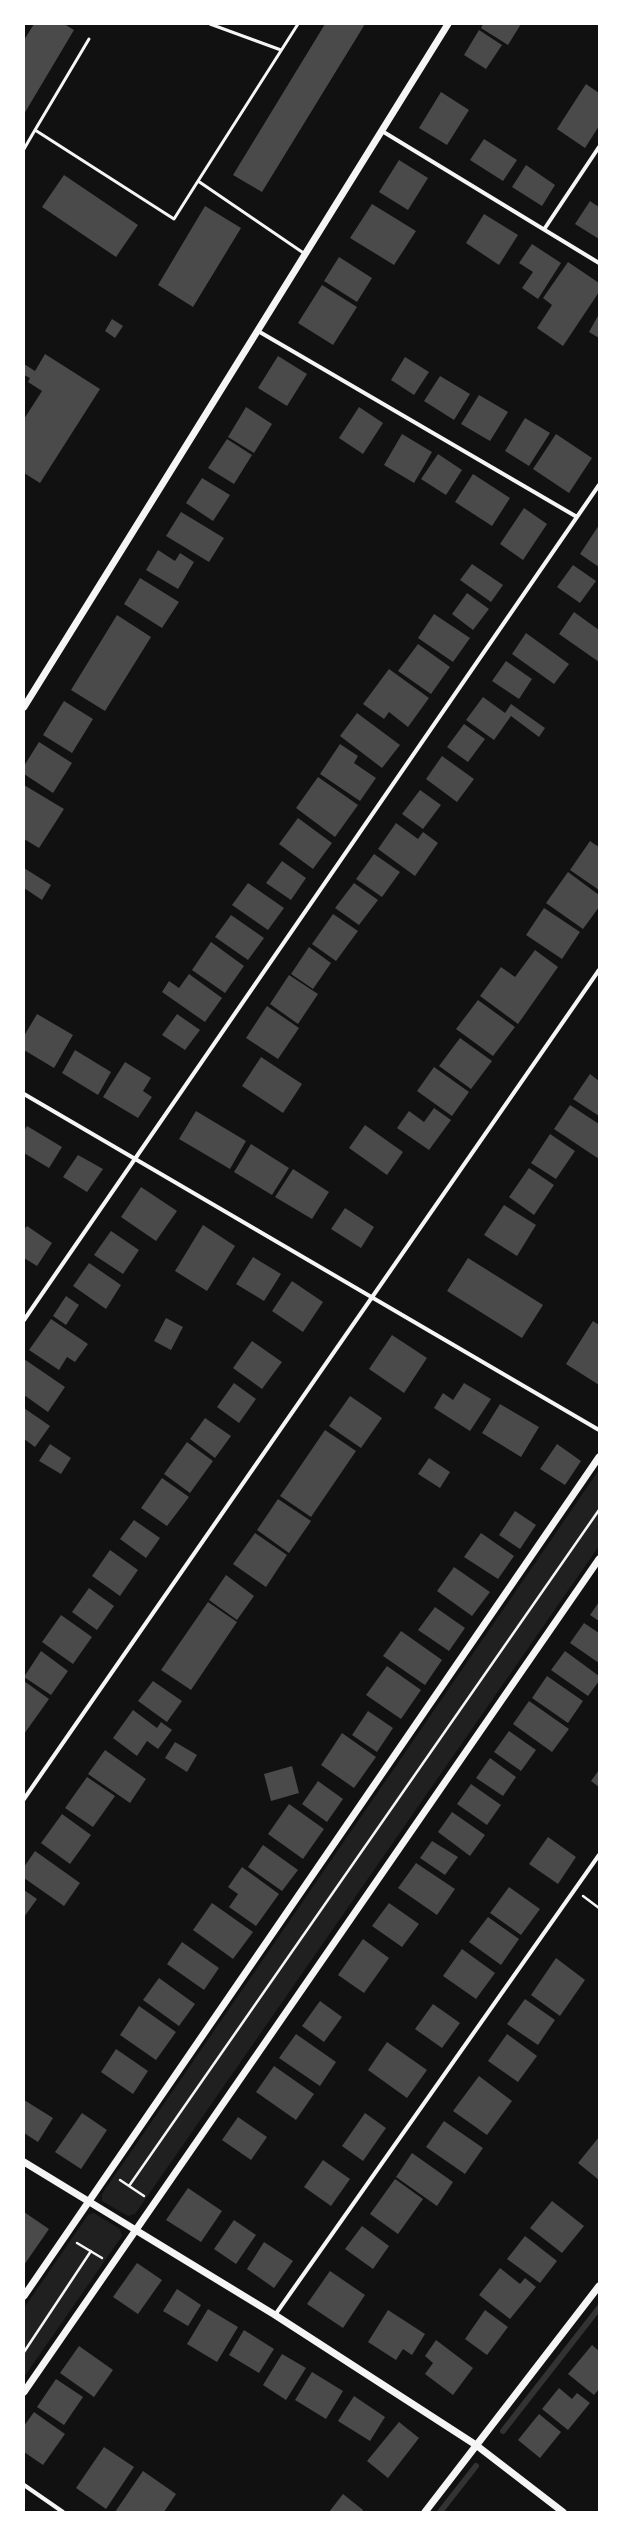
<!DOCTYPE html>
<html>
<head>
<meta charset="utf-8">
<style>
  body { margin:0 }
  #map { position:relative; width:623px; height:2536px; overflow:hidden; background:#111; font-family:"Noto Sans",sans-serif }
  canvas { display:block }
  .frame { position:absolute; inset:0; border:25px solid #fff; pointer-events:none }
</style>
</head>
<body>
<div id="map">
<canvas width="623" height="2536"></canvas>
<div class="frame"></div>
</div>
<script>
const ctx = document.querySelector('canvas').getContext('2d');
ctx.lineJoin = 'round';
function fill(path, color) { ctx.fillStyle = color; ctx.fill(path, 'evenodd'); }
const shape = rows => new Path2D(rows.map(r => 'M' + r).join(''));
function stroke(path, color, width, dash) { ctx.strokeStyle = color; ctx.lineWidth = width; ctx.lineCap = dash ? 'butt' : 'round'; ctx.setLineDash(dash || []); ctx.stroke(path); }
fill(shape([
  [599,1470,599,1546,135,2214,128,2216,102,2201,102,2194],
  [94,2213,120,2229,122,2236,24,2377,24,2308,88,2215]
]), '#202020');
stroke(shape([
  [503,2431,599,2308],
  [440,2512,476,2466]
]), '#333', 6);
fill(shape([
  [34,24,64,24,74,30,24,114,24,40],
  [325,24,365,24,262,192,233,175],
  [483,24,521,24,508,45,481,28],
  [479,30,502,45,486,69,464,55],
  [586,84,599,93,599,126,585,148,557,129],
  [441,92,469,110,447,145,419,128],
  [484,139,517,160,503,181,470,160],
  [399,160,428,178,408,210,379,192],
  [526,165,555,185,542,206,512,187],
  [64,175,138,225,116,257,42,207],
  [590,201,599,207,599,239,575,224],
  [372,204,416,231,394,265,350,238],
  [205,206,241,228,193,307,158,285],
  [484,214,518,235,499,265,466,243],
  [532,244,561,263,538,299,522,288,533,272,519,263],
  [339,257,372,278,357,302,324,281],
  [568,262,599,283,599,292,563,346,537,328,552,305,543,298],
  [322,285,357,307,333,345,298,323],
  [599,314,599,338,589,332],
  [112,319,123,326,115,338,105,331],
  [45,354,100,389,40,483,24,473,24,419,42,391,28,382,30,378,24,375,24,364,35,371],
  [278,356,307,374,287,406,258,388],
  [405,357,429,372,414,395,391,380],
  [440,376,470,394,454,420,424,401],
  [479,395,508,412,490,441,461,424],
  [246,407,272,424,254,453,228,437],
  [359,407,383,423,363,454,339,438],
  [525,418,550,433,529,466,505,451],
  [402,434,432,452,414,483,384,465],
  [556,434,592,458,569,493,533,469],
  [227,439,252,455,234,484,208,468],
  [438,454,462,470,446,495,421,479],
  [473,474,510,498,492,526,455,502],
  [202,478,230,495,213,521,186,503],
  [524,508,547,524,523,560,500,544],
  [181,512,224,538,209,562,166,536],
  [599,525,599,567,580,554],
  [158,550,175,561,180,553,194,562,178,589,146,570],
  [472,564,503,585,491,602,460,580],
  [573,565,596,581,580,603,557,587],
  [140,578,179,602,162,628,124,604],
  [467,593,489,609,473,630,452,614],
  [574,612,599,630,599,662,559,634],
  [434,614,470,638,453,662,418,638],
  [117,615,151,637,105,711,71,690],
  [526,633,569,664,554,684,512,654],
  [418,644,450,667,431,694,398,671],
  [506,661,532,679,519,699,492,681],
  [389,669,429,698,408,727,389,712,384,719,363,704],
  [483,697,505,713,511,704,545,728,539,737,511,716,494,740,466,720],
  [64,701,93,719,72,753,43,735],
  [357,713,400,745,382,768,340,736],
  [464,724,485,739,468,762,447,747],
  [39,742,72,763,53,793,24,774,24,766],
  [340,744,358,756,354,763,376,778,360,801,320,774],
  [442,756,474,779,457,802,426,779],
  [318,777,358,805,335,837,296,808],
  [24,785,64,809,39,848,24,839],
  [420,790,441,805,423,829,402,814],
  [298,818,332,843,313,869,279,844],
  [396,823,418,839,423,832,438,843,415,876,378,849],
  [590,841,599,847,599,890,570,870],
  [374,854,400,872,382,897,356,879],
  [282,861,306,878,291,900,266,883],
  [24,868,51,885,42,900,24,888],
  [568,872,599,895,599,907,583,929,546,903],
  [248,883,284,908,268,930,232,905],
  [354,883,378,900,359,925,335,908],
  [544,908,580,932,562,959,526,935],
  [333,914,358,931,336,961,312,944],
  [231,915,264,938,248,960,215,937],
  [211,942,244,966,225,993,192,970],
  [309,947,331,963,313,989,291,974],
  [535,950,558,967,518,1024,480,996,501,967,515,977],
  [189,974,222,998,205,1022,162,992,169,981,179,988],
  [289,975,318,994,298,1024,270,1004],
  [478,1000,515,1027,493,1056,456,1029],
  [267,1006,299,1028,278,1059,246,1038],
  [37,1014,73,1035,54,1068,24,1050,24,1036],
  [177,1014,200,1030,185,1050,162,1035],
  [460,1038,492,1061,471,1089,439,1066],
  [75,1050,111,1072,98,1095,62,1073],
  [261,1057,302,1084,283,1113,242,1086],
  [125,1062,151,1078,143,1091,152,1097,138,1118,103,1097],
  [434,1067,469,1092,452,1116,417,1091],
  [590,1074,599,1081,599,1116,573,1099],
  [570,1105,599,1124,599,1159,554,1129],
  [434,1108,451,1120,429,1150,397,1128,409,1111,424,1122],
  [196,1111,246,1141,230,1169,179,1139],
  [365,1125,403,1152,387,1175,349,1148],
  [27,1126,62,1147,49,1168,24,1153,24,1131],
  [550,1134,575,1151,556,1179,531,1163],
  [251,1144,289,1168,272,1195,234,1172],
  [78,1155,103,1169,87,1192,63,1177],
  [529,1168,554,1185,534,1215,509,1197],
  [293,1169,329,1192,312,1219,275,1197],
  [141,1187,177,1211,156,1241,121,1217],
  [504,1205,536,1225,517,1256,484,1235],
  [345,1208,374,1227,361,1248,331,1229],
  [203,1225,235,1246,207,1291,175,1271],
  [27,1226,52,1243,37,1266,24,1258,24,1230],
  [111,1231,139,1250,123,1274,94,1255],
  [253,1257,281,1274,264,1301,236,1284],
  [468,1258,543,1305,522,1338,447,1291],
  [89,1263,121,1285,106,1309,73,1286],
  [292,1281,323,1302,303,1332,272,1311],
  [66,1296,79,1305,66,1325,53,1316],
  [166,1318,183,1327,171,1350,154,1341],
  [51,1319,88,1344,75,1362,67,1357,59,1370,29,1350],
  [593,1321,599,1325,599,1385,566,1364],
  [392,1335,427,1358,404,1393,369,1369],
  [252,1341,282,1362,262,1389,233,1368],
  [24,1359,65,1387,48,1412,24,1395],
  [234,1383,256,1399,239,1423,217,1407],
  [464,1383,491,1399,470,1431,434,1408,443,1393,453,1400],
  [350,1396,382,1418,361,1448,329,1426],
  [500,1404,539,1427,521,1457,482,1433],
  [24,1408,50,1426,35,1447,24,1439],
  [205,1418,231,1436,215,1458,190,1439],
  [325,1430,356,1451,311,1517,280,1496],
  [187,1442,213,1461,190,1493,164,1474],
  [50,1444,71,1458,61,1474,39,1461],
  [557,1444,581,1461,565,1485,540,1469],
  [429,1458,450,1472,440,1488,418,1474],
  [162,1478,189,1497,167,1526,141,1508],
  [278,1499,311,1521,289,1553,257,1530],
  [515,1511,536,1525,520,1549,499,1535],
  [134,1520,160,1538,146,1558,120,1539],
  [255,1533,287,1555,266,1587,233,1564],
  [481,1533,514,1556,498,1579,464,1557],
  [110,1550,138,1570,120,1596,92,1576],
  [454,1567,490,1592,472,1616,437,1591],
  [226,1575,254,1596,237,1620,209,1600],
  [89,1588,114,1606,97,1630,72,1612],
  [208,1602,237,1622,191,1690,161,1670],
  [599,1602,599,1621,590,1615],
  [435,1607,465,1628,449,1651,418,1630],
  [61,1615,92,1637,73,1664,42,1642],
  [584,1623,599,1633,599,1663,570,1643],
  [401,1631,442,1660,425,1685,383,1656],
  [41,1651,68,1671,51,1695,24,1677],
  [565,1651,599,1676,599,1681,588,1696,551,1670],
  [387,1666,421,1690,401,1719,366,1695],
  [547,1676,583,1701,568,1723,532,1698],
  [24,1681,49,1699,24,1734],
  [153,1681,182,1701,167,1722,138,1701],
  [529,1701,569,1729,552,1752,513,1724],
  [133,1710,157,1728,161,1722,172,1730,158,1749,147,1741,137,1756,113,1738],
  [368,1711,393,1728,377,1752,352,1735],
  [509,1731,536,1750,521,1771,494,1752],
  [342,1733,376,1757,354,1788,321,1765],
  [175,1742,197,1755,187,1772,165,1758],
  [105,1750,146,1779,130,1803,88,1774],
  [490,1758,516,1777,503,1796,476,1778],
  [292,1766,299,1793,271,1801,264,1774],
  [599,1770,599,1787,591,1781],
  [87,1777,115,1796,93,1827,65,1808],
  [318,1781,343,1799,327,1822,302,1804],
  [471,1784,501,1805,487,1825,457,1804],
  [289,1804,324,1829,303,1859,268,1834],
  [452,1812,485,1835,470,1856,438,1832],
  [62,1814,91,1835,70,1864,41,1843],
  [548,1837,576,1857,558,1884,529,1864],
  [432,1841,458,1857,445,1875,420,1858],
  [263,1845,298,1870,282,1891,248,1867],
  [35,1851,80,1883,64,1906,24,1878,24,1867],
  [416,1863,455,1889,437,1915,398,1888],
  [242,1867,279,1894,256,1926,229,1907,238,1894,228,1887],
  [509,1887,540,1909,521,1935,490,1913],
  [24,1890,37,1899,24,1917],
  [212,1903,253,1932,233,1959,193,1930],
  [389,1903,419,1924,402,1947,372,1926],
  [488,1917,519,1939,501,1965,469,1942],
  [363,1939,389,1958,364,1993,338,1975],
  [182,1942,219,1968,204,1990,167,1964],
  [462,1949,495,1973,476,1999,443,1976],
  [556,1958,585,1980,560,2016,531,1995],
  [159,1978,195,2004,179,2026,143,2000],
  [525,1999,555,2020,538,2045,507,2024],
  [320,2001,342,2017,324,2042,302,2026],
  [433,2004,460,2023,442,2048,415,2029],
  [139,2006,176,2032,156,2060,120,2035],
  [296,2034,336,2062,320,2086,279,2058],
  [507,2034,537,2056,518,2082,488,2061],
  [387,2042,427,2070,407,2098,368,2070],
  [116,2049,148,2071,133,2094,101,2072],
  [274,2066,314,2094,296,2120,256,2092],
  [479,2076,512,2101,487,2135,453,2111],
  [24,2100,53,2118,38,2142,24,2133],
  [82,2113,107,2130,81,2169,55,2152],
  [365,2113,386,2128,363,2161,342,2146],
  [238,2117,267,2137,251,2160,222,2140],
  [444,2121,483,2148,465,2174,426,2147],
  [599,2137,599,2180,578,2163],
  [412,2153,453,2182,437,2206,396,2177],
  [323,2160,350,2179,331,2206,304,2187],
  [395,2179,423,2199,398,2234,370,2214],
  [188,2188,222,2211,201,2242,166,2220],
  [552,2201,584,2226,562,2253,530,2228],
  [24,2212,49,2229,24,2265],
  [234,2220,256,2235,236,2264,214,2249],
  [362,2226,389,2246,373,2269,345,2249],
  [525,2236,557,2261,540,2283,507,2259],
  [264,2242,293,2261,274,2288,247,2269],
  [137,2263,162,2280,138,2314,113,2297],
  [500,2268,520,2284,525,2278,536,2287,510,2319,479,2295],
  [330,2271,365,2295,343,2328,307,2304],
  [177,2289,201,2305,188,2326,163,2311],
  [208,2309,238,2327,217,2362,187,2344],
  [388,2310,425,2334,412,2355,403,2349,396,2360,368,2342],
  [485,2310,508,2327,487,2355,465,2339],
  [244,2330,274,2349,259,2373,229,2355],
  [436,2340,473,2368,453,2395,425,2374,433,2363,425,2356],
  [592,2345,599,2351,599,2389,594,2395,568,2374],
  [79,2346,113,2370,94,2397,60,2373],
  [282,2354,306,2368,286,2400,263,2385],
  [312,2372,343,2391,326,2419,295,2400],
  [56,2379,83,2397,64,2425,37,2407],
  [559,2388,572,2399,577,2393,590,2403,568,2430,542,2409],
  [354,2396,385,2417,370,2441,338,2421],
  [34,2412,65,2434,43,2465,24,2452,24,2426],
  [539,2414,561,2432,540,2458,518,2440],
  [399,2422,419,2438,388,2478,367,2461],
  [104,2447,134,2467,106,2509,76,2488],
  [143,2471,176,2494,164,2512,115,2512],
  [343,2494,363,2510,362,2512,329,2512]
]), '#4a4a4a');
stroke(shape([
  [583,1896,599,1908],
  [120,2180,144,2196],
  [129,2186,599,1510],
  [77,2243,102,2258],
  [24,2352,91,2251]
]), '#f5f5f5', 2.5);
stroke(shape([
  [210,24,281,50],
  [89,39,35,130,174,219,198,181,305,254],
  [24,149,35,130],
  [198,181,298,24]
]), '#f5f5f5', 3);
stroke(shape([
  [382,131,599,263],
  [545,228,599,147],
  [258,331,577,517],
  [24,1094,599,1430],
  [24,1320,599,485],
  [24,1799,599,970],
  [275,2315,599,1855],
  [24,2485,63,2512]
]), '#f5f5f5', 4);
stroke(shape([
  [24,707,448,24],
  [24,2162,275,2315,476,2445,563,2512],
  [24,2296,599,1457],
  [24,2392,599,1559],
  [425,2512,599,2286]
]), '#f5f5f5', 7);
</script>
</body>
</html>
